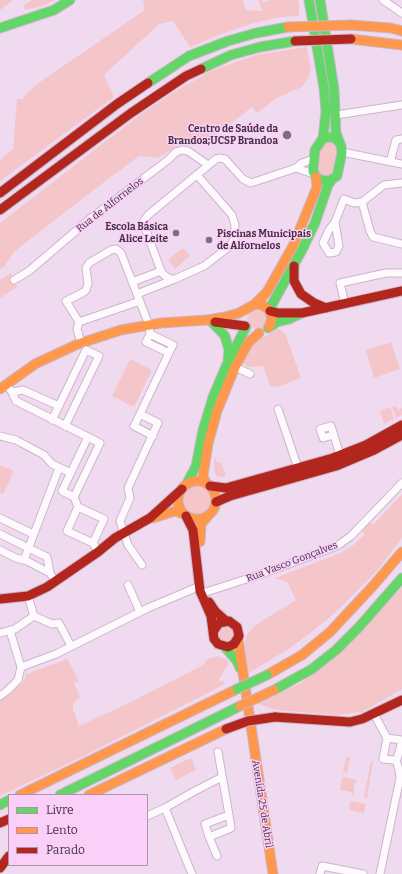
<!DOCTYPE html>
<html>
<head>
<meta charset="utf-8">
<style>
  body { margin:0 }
  #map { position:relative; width:402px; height:874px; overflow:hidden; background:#f0daf0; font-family:Bitter,serif }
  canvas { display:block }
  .legend { position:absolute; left:8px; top:794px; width:140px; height:72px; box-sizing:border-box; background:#fad0f8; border:1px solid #b190b0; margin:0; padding:5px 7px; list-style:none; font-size:12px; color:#443043 }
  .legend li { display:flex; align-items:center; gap:8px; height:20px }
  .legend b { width:20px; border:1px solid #b190b0 }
</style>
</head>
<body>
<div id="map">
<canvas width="402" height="874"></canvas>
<ul class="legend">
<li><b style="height:5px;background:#63d668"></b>Livre</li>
<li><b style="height:5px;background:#ff974d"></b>Lento</li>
<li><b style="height:5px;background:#b3261e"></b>Parado</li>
</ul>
</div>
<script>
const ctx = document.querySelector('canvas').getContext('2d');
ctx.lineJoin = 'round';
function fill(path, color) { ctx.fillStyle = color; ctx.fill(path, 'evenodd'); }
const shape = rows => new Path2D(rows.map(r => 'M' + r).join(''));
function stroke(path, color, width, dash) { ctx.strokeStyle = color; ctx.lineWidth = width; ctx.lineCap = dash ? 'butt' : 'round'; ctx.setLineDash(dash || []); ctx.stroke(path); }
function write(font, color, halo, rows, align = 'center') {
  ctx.font = font + ' Bitter,serif'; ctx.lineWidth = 3; ctx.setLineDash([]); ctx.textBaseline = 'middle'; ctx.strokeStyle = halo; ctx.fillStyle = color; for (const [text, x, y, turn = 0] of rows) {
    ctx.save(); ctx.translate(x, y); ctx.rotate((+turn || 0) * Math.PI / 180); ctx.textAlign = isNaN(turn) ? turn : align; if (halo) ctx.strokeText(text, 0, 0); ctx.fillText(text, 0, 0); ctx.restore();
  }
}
fill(shape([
  [0,0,13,0,0,10],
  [32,0,55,0,42,6,25,10,23,6],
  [143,0,243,0,246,10,262,11,258,0,262,0,263,2,271,0,299,0,299,16,281,17,254,23,219,35,190,47,173,21,159,24,104,75,114,97,0,181,0,160,13,149,17,99,22,99,34,86,145,10],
  [307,47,311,70,308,78,302,87,278,97,257,113,252,107,205,144,183,142,158,158,139,156,87,195,15,251,4,267,0,269,0,223,141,114,174,92,211,71,256,55],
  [330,142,337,147,338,153,334,172,330,177,322,177,317,173,317,167,319,150,324,143],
  [183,248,190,256,175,269,168,260],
  [11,273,17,287,0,298,0,280],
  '247 319a10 10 0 1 1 20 0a10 10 0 1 1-20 0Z',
  [277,328,285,333,301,378,277,387,270,386,263,366,247,367,243,362,251,348,258,340,270,334],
  [391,342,400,369,374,378,366,350],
  [130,359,152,370,134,407,112,396],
  [396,406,398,410,402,408,402,415,396,418,392,407],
  [390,407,394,419,384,424,380,411],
  [214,457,217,462,221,462,226,476,221,477,217,476,215,473,214,470],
  [0,465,14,471,3,494,0,493],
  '182 500a15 15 0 1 1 30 0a15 15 0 1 1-30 0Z',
  [402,494,402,538,376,572,336,612,314,630,290,648,249,673,243,649,247,635,254,626,296,600,287,582,275,578,338,554,351,547,365,534,361,530,369,521,373,525],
  [402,587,402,689,362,712,338,715,275,710,257,703,301,683,334,657],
  '219 634a7 7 0 1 1 14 0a7 7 0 1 1-14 0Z',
  [217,656,226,659,229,663,218,681,225,682,223,685,84,756,0,796,0,699,22,684,27,673,30,674,31,672,62,661,67,658,79,681,74,683,80,696,73,704,73,709,79,726,133,701,203,665,208,659],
  [346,757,350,757,347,773,343,772],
  [191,758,196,770,176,780,170,768],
  [371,761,373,762,367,798,364,797],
  [342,777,357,780,356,782,355,782,353,795,351,795,352,792,340,790],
  [350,801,366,804,364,813,349,810]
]), '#f4c6ca');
const street = shape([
  [383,0,402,13],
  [336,115,402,105],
  [342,152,402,164],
  [390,162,396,140,402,139],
  [296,168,314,174],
  [197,175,232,215,235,225,234,240,230,246,204,266,175,279,170,279,164,275,161,271,144,225,143,222,148,215,216,159,219,158,225,159,243,179,251,183,296,168,302,163,314,159],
  [402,183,384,185,362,202,370,231,373,237,402,244],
  [335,222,329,230,323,243,329,253,336,252,339,246,335,222,344,199,354,203,362,202],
  [14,280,29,271,91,218,168,160,176,152,182,150,188,151,208,165],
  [132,282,161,271],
  [137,294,175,279],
  [345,304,340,283,386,273,402,273],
  [79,322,66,301,84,292,86,290,88,284,86,268,89,263,111,250,116,249,121,253,149,325,150,334],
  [81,343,77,329,79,322,140,301],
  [235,367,250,374],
  [6,384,12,392,16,401,100,443,74,497],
  [12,392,23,390,59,406],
  [278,409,298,468],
  [140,414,158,423,128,488,130,498,120,521,128,545,142,565],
  [52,420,86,350],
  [65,426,99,356,86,350],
  [333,435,323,438,320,429,331,426,340,455],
  [0,436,16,440,44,455,52,464,71,473],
  [153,436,134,426,140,414,169,353,173,345,150,334,146,342,169,353],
  [88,437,62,491,74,497,78,507,67,531,93,543,98,552],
  [78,507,104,519,93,543],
  [0,518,33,534],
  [0,534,47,557,50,573,55,581],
  [0,550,16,558,27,561,50,573],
  [24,560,59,468],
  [128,585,140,612],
  [206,592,259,575,337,546,351,536,402,483],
  [28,596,34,616],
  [34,616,52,624,59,623,71,646],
  [0,633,15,629,34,616],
  [21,667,56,654,148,608,200,586],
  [0,696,8,690,18,680,21,667,10,631],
  [374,714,387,738],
  [402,740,387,738,383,759,394,760,397,759,402,741],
  [218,752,229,815,205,824,209,837,231,828,229,815],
  [165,808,192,874],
  [147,816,165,808,193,792,222,777],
  [209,837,217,856],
  [320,874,322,866,363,874],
  [380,874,400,778,399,770,396,760]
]);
const fast = shape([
  [309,0,324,88,326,112,323,138],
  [320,0,334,89,336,133,341,146,342,152,337,176,329,181,320,180,316,177,313,171,315,150,323,138,333,137,339,142],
  [0,28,54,10,70,0],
  [201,69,231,55,260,47,295,41],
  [148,83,189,56,228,41,256,33,288,27],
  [269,310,302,250,315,223,328,185,331,181],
  [211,321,225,336,229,350,228,359],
  [268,328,277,322,289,319,300,314],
  [186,485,196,466,203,430,213,397,227,364,246,327],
  [225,647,237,661,240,668],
  [274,690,312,669,336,650,359,627,402,578],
  [60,795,240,706],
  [0,805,9,800]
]);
const slow = shape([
  [351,25,391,28,402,31],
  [351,39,402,45],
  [255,304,267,292,293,246,317,187,316,177],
  [0,389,35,364,78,344,121,330,161,323,207,320,225,317,239,313,255,304,263,305,270,311,272,319,269,327],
  '178 500a19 19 0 1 1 38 0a19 19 0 1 1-38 0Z',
  [207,484,203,477,204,469,208,444,217,411,235,367,248,343,259,333],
  [153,518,175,511,184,514],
  [200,542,201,524,208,516],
  [238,639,273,874],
  [267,675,302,655,330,632,372,587,402,552],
  [20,795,237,689],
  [89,795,226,729]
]);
const jam = shape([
  [0,193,117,104,148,83],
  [0,210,131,113,186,76,201,69],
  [294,266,294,281,301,294,314,303,326,308],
  [270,311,278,313,302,313,402,291],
  [215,322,245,326],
  [210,486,226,488,333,458,366,445,402,425],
  [216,502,230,496,336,466,374,450,402,435],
  [186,516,193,530,200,591,211,616,214,639,218,644,228,647,234,644,239,636,237,627,229,621,219,623,213,632],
  [0,599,28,596,47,587,98,552,115,538,150,518,182,489],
  [209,602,215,611,226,621],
  [275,717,350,722,362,719,402,700],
  [0,823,9,819],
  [0,868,9,856]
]);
stroke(street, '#cab7ca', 9);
stroke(fast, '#cab7ca', 11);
stroke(slow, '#cab7ca', 11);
stroke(jam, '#cab7ca', 11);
stroke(street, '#fdf9fd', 7);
stroke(fast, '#63d668', 9);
stroke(slow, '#ff974d', 9);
stroke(jam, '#b3261e', 9);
const fastBridge = shape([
  [237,689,267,675]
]);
const slowBridge = shape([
  [288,27,351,25],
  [240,706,274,690]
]);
const jamBridge = shape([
  [295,41,351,39],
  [226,729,248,721,275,717]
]);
stroke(fastBridge, '#cab7ca', 11, []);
stroke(slowBridge, '#cab7ca', 11, []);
stroke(jamBridge, '#cab7ca', 11, []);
stroke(fastBridge, '#63d668', 9);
stroke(slowBridge, '#ff974d', 9);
stroke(jamBridge, '#b3261e', 9);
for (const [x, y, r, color] of [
  [287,135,5,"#806c80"],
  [176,233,4,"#806c80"],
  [209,240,4,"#806c80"]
]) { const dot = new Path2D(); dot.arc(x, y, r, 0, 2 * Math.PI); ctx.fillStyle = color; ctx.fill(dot); stroke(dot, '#fad0f8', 1.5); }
write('bold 10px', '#443043', '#fad0f8', [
  ["Centro de Saúde da",278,129],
  ["Brandoa;UCSP Brandoa",278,141],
  ["Escola Básica",168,227],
  ["Alice Leite",168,239],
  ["Piscinas Municipais",217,234,"left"],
  ["de Alfornelos",217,246,"left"]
], 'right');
write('10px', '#443043', '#fad0f8', [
  ["Rua de Alfornelos",110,205,-38],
  ["Rua Vasco Gonçalves",292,562,-21],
  ["Avenida 25 de Abril",262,804,81]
]);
</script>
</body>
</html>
